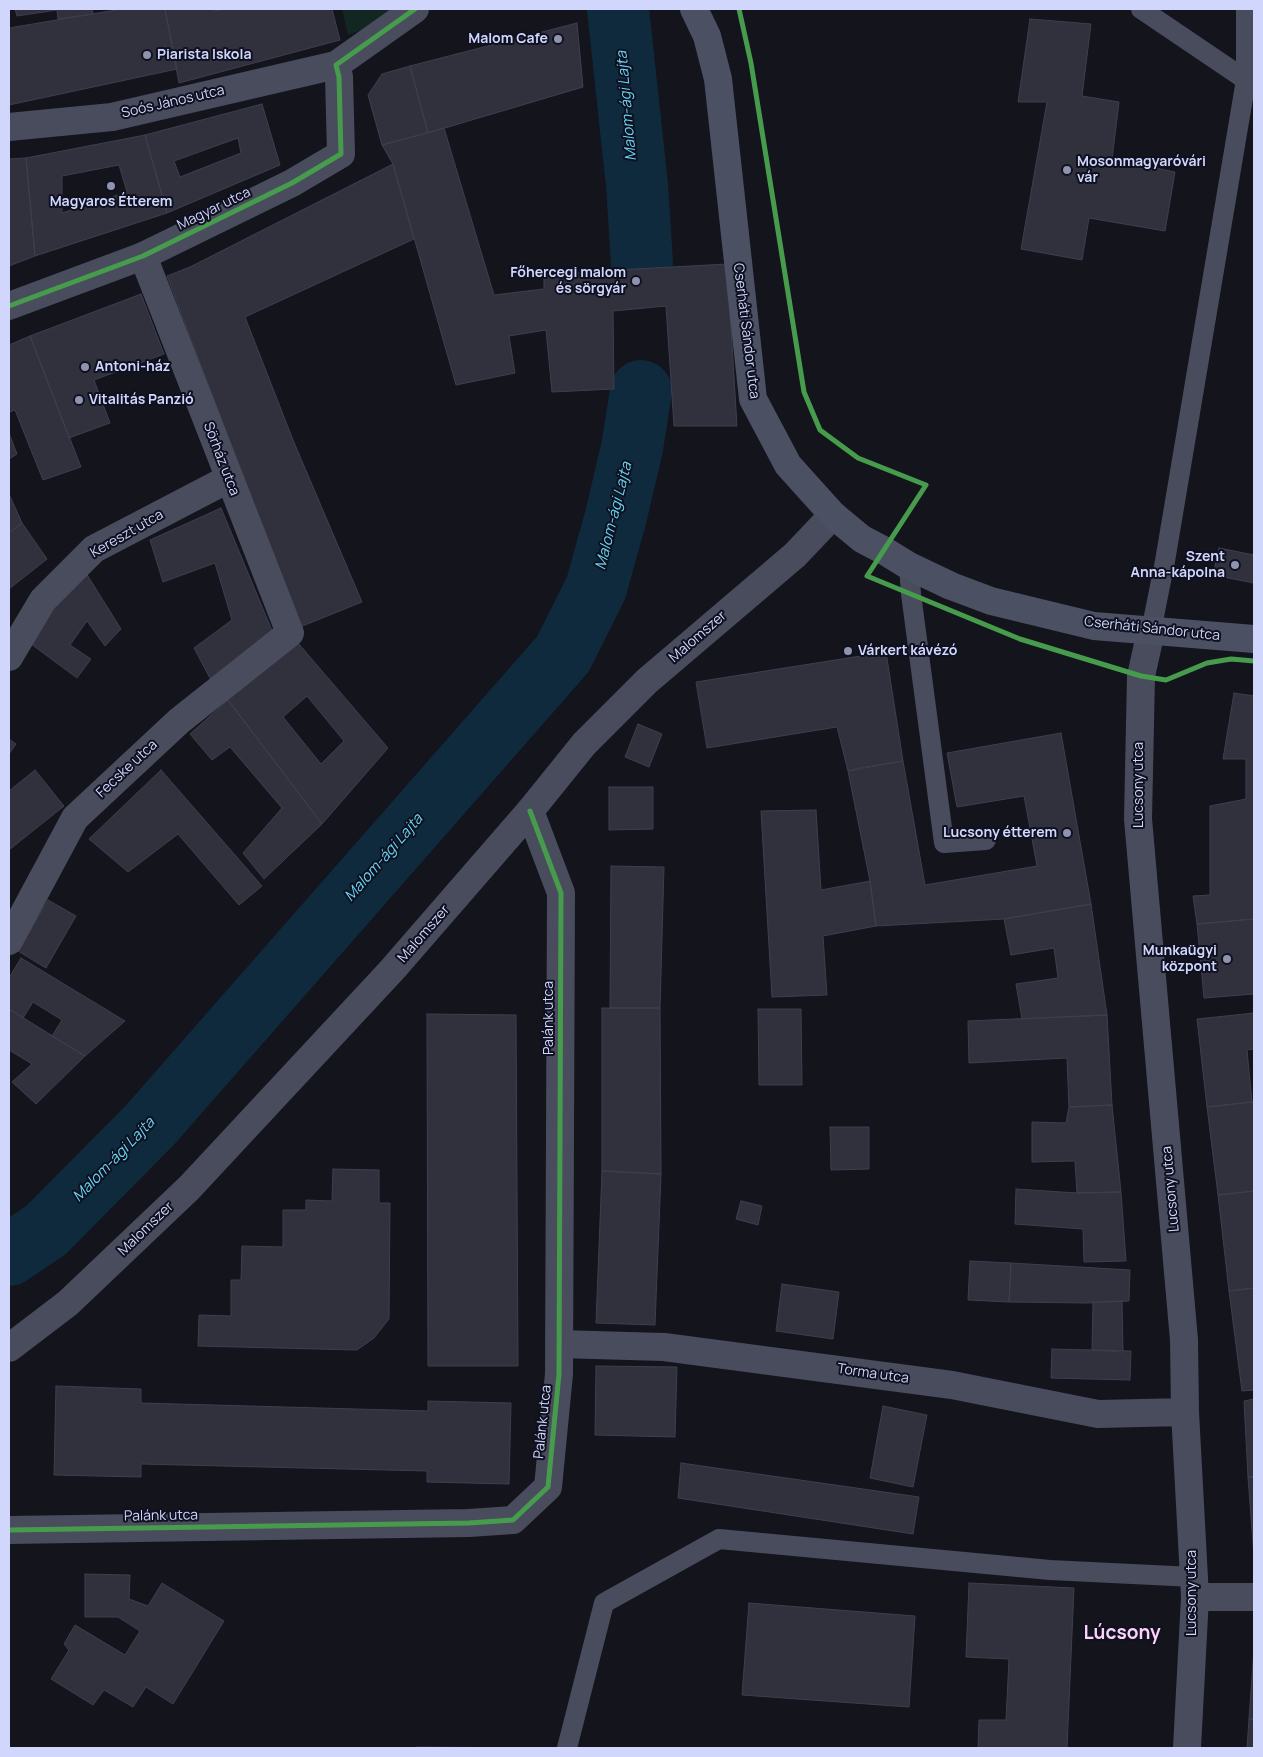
<!DOCTYPE html>
<html>
<head>
<meta charset="utf-8">
<style>
  body { margin:0 }
  #map { position:relative; width:1263px; height:1757px; overflow:hidden; background:#13141c; font-family:Manrope,sans-serif }
  canvas { display:block }
  .frame { position:absolute; inset:0; border:10px solid #d1d7fc; pointer-events:none }
</style>
</head>
<body>
<div id="map">
<canvas width="1263" height="1757"></canvas>
<div class="frame"></div>
</div>
<script>
const ctx = document.querySelector('canvas').getContext('2d');
ctx.lineJoin = 'round';
function fill(path, color) { ctx.fillStyle = color; ctx.fill(path, 'evenodd'); }
const shape = rows => new Path2D(rows.map(r => 'M' + r).join(''));
function stroke(path, color, width, dash) { ctx.strokeStyle = color; ctx.lineWidth = width; ctx.lineCap = dash ? 'butt' : 'round'; ctx.setLineDash(dash || []); ctx.stroke(path); }
function write(font, color, halo, rows, align = 'center') {
  ctx.font = font + ' Manrope,sans-serif'; ctx.lineWidth = 4; ctx.setLineDash([]); ctx.textBaseline = 'middle'; ctx.strokeStyle = halo; ctx.fillStyle = color; for (const [text, x, y, turn = 0] of rows) {
    ctx.save(); ctx.translate(x, y); ctx.rotate((+turn || 0) * Math.PI / 180); ctx.textAlign = isNaN(turn) ? turn : align; if (halo) ctx.strokeText(text, 0, 0); ctx.fillText(text, 0, 0); ctx.restore();
  }
}
fill(shape([
  [342,9,393,9,379,24,348,35]
]), '#122722');
stroke(shape([
  [618,9,637,185,642,263],
  [9,1255,46,1230,150,1125,563,654,596,588,616,516,632,448,641,391]
]), '#0f2a3c', 62);
const building = shape([
  [15,9,92,9,93,14,58,19,57,10,17,16,15,9],
  [122,9,165,9,177,69,9,105,9,28,122,9],
  [165,9,213,9,213,11,227,9,332,9,340,40,179,83,165,9],
  [1030,19,1091,24,1082,96,1119,102,1112,159,1175,172,1165,231,1089,218,1082,260,1021,249,1047,102,1018,102,1030,19],
  [577,23,583,87,428,133,410,66,577,23],
  [410,66,428,133,382,145,368,95,382,74,410,66],
  [262,104,280,165,167,213,145,135,262,104],
  [238,138,241,153,180,177,174,161,238,138],
  [444,128,494,295,544,289,544,274,727,264,737,426,674,426,666,306,613,311,614,389,552,392,546,330,509,336,515,373,456,385,393,164,382,145,444,128],
  [145,135,167,213,35,256,26,158,145,135],
  [119,165,127,192,62,213,62,176,119,165],
  [26,158,35,256,9,266,9,159,26,158],
  [393,164,414,239,245,317,293,440,362,602,300,627,167,276,190,267,393,164],
  [141,294,164,354,94,380,110,423,69,438,30,336,141,294],
  [30,336,81,467,43,480,15,410,9,412,9,345,30,336],
  [9,433,17,454,9,459,9,433],
  [9,494,22,523,9,533,9,494],
  [221,508,273,633,211,680,194,648,232,620,215,563,163,582,150,540,221,508],
  [22,523,47,559,9,589,9,533,22,523],
  [1219,548,1254,555,1254,583,1213,575,1219,548],
  [86,573,121,629,105,646,87,621,70,645,91,659,77,678,31,644,51,611,86,573],
  [298,643,388,748,322,824,228,700,298,643],
  [307,696,344,741,321,764,283,717,307,696],
  [886,652,903,761,859,768,848,771,837,727,707,748,696,682,886,652],
  [1234,693,1254,696,1254,919,1197,924,1193,896,1210,895,1210,806,1246,799,1246,759,1223,759,1234,693],
  [228,700,322,824,264,879,243,853,282,808,230,747,212,760,190,734,228,700],
  [638,724,662,734,649,767,625,757,638,724],
  [1061,733,1091,904,1004,919,876,926,870,881,848,771,903,761,925,885,1037,866,1024,796,957,807,947,753,1061,733],
  [9,739,16,744,9,754,9,739],
  [35,770,64,806,9,850,9,791,35,770],
  [161,770,262,886,239,905,178,834,128,872,89,839,161,770],
  [609,787,653,787,653,829,609,830,609,787],
  [816,810,821,890,870,881,876,926,823,936,827,995,772,997,761,811,816,810],
  [611,866,664,867,660,1008,610,1008,611,866],
  [48,900,76,916,46,968,18,951,48,900],
  [1091,904,1107,1015,1022,1019,1016,984,1058,978,1054,948,1011,955,1004,919,1091,904],
  [1254,919,1254,994,1204,998,1197,924,1254,919],
  [21,958,125,1021,85,1056,52,1036,62,1020,33,1002,23,1018,9,1009,9,978,21,958],
  [602,1008,660,1008,661,1174,602,1171,602,1008],
  [9,1009,85,1056,36,1104,12,1082,32,1064,9,1050,9,1009],
  [758,1009,801,1009,802,1085,759,1085,758,1009],
  [1254,1013,1254,1049,1247,1050,1252,1102,1207,1107,1197,1019,1254,1013],
  [427,1014,516,1015,518,1366,428,1366,427,1014],
  [1107,1015,1112,1105,1069,1107,1067,1058,969,1063,968,1021,1107,1015],
  [1252,1102,1254,1102,1254,1191,1218,1195,1207,1107,1252,1102],
  [1112,1105,1121,1192,1077,1193,1075,1161,1032,1162,1032,1122,1066,1123,1069,1107,1112,1105],
  [830,1127,869,1127,869,1169,831,1170,830,1127],
  [333,1169,379,1170,379,1203,390,1203,389,1319,374,1338,357,1350,198,1346,199,1315,231,1316,231,1280,241,1280,242,1246,283,1247,283,1210,306,1210,306,1200,332,1201,333,1169],
  [602,1171,661,1174,655,1325,596,1323,602,1171],
  [1016,1189,1077,1193,1121,1192,1126,1261,1084,1262,1083,1229,1015,1224,1016,1189],
  [1254,1191,1254,1288,1229,1291,1218,1195,1254,1191],
  [741,1201,762,1206,758,1225,736,1219,741,1201],
  [970,1261,1011,1263,1009,1302,968,1300,970,1261],
  [1011,1263,1130,1270,1129,1301,1087,1303,1009,1302,1011,1263],
  [782,1284,839,1292,833,1339,776,1331,782,1284],
  [1254,1288,1254,1390,1242,1391,1229,1291,1254,1288],
  [1122,1301,1123,1352,1092,1350,1093,1302,1122,1301],
  [1052,1349,1131,1351,1130,1380,1051,1378,1052,1349],
  [596,1366,677,1367,675,1437,595,1435,596,1366],
  [56,1386,141,1389,141,1403,428,1411,428,1401,511,1403,509,1484,427,1482,427,1471,141,1464,141,1477,54,1475,56,1386],
  [1254,1399,1254,1477,1248,1477,1244,1401,1254,1399],
  [883,1406,927,1415,913,1487,870,1478,883,1406],
  [681,1463,919,1497,913,1534,678,1498,681,1463],
  [1248,1477,1254,1477,1254,1557,1248,1477],
  [85,1574,130,1575,129,1599,148,1606,162,1583,224,1621,173,1704,146,1687,133,1707,104,1690,93,1705,51,1679,69,1650,64,1644,75,1625,125,1655,140,1631,118,1617,85,1617,85,1574],
  [969,1583,1074,1588,1067,1748,978,1748,979,1720,1006,1720,1009,1659,966,1657,969,1583],
  [749,1603,915,1616,909,1707,742,1695,749,1603],
  [1254,1649,1254,1719,1249,1719,1254,1649],
  [1249,1719,1254,1719,1254,1748,1247,1748,1249,1719],
  [417,1747,533,1748,417,1748,417,1747]
]);
fill(building, '#31313e');
stroke(building, '#3d3f4f', 1);
stroke(shape([
  [1141,9,1246,80,1254,79],
  [909,566,911,594,944,843,986,840],
  [1151,631,1165,561,1246,80,1246,9],
  [567,1748,604,1603,719,1539,1050,1570,1194,1577]
]), '#484c5d', 20);
stroke(shape([
  [9,306,143,256,292,183,341,154,339,77,336,65]
]), '#484c5d', 28);
stroke(shape([
  [9,127,112,117,336,65,415,9],
  [1151,631,1141,676,1138,819,1184,1340,1185,1412,1195,1597,1187,1748],
  [9,657,43,600,94,549,228,479],
  [9,941,75,818,179,721,290,633,143,256],
  [559,1344,664,1347,952,1385,1098,1414,1185,1412],
  [9,1530,469,1523,513,1520,548,1487,559,1374,561,893,530,811],
  [1195,1597,1254,1597]
]), '#484c5d', 28);
stroke(shape([
  [9,1348,68,1303,189,1188,392,970,530,811,584,744,647,681,795,555,833,515]
]), '#484c5d', 28);
stroke(shape([
  [694,9,707,36,718,79,753,399,788,465,833,515,862,539,883,550,909,566,951,586,991,601,1094,626,1254,639]
]), '#4b5062', 28);
stroke(shape([
  [739,9,751,63,804,392,820,430,858,458,926,485,867,576,1020,639,1141,676,1166,680,1207,663,1231,659,1254,661],
  [9,306,143,256,292,183,341,154,339,77,336,65,415,9],
  [9,1530,469,1523,513,1520,548,1487,559,1374,561,893,530,811]
]), '#469c4c', 5);
for (const [x, y, r, color] of [
  [558,39,5,"#8e93ae"],
  [147,55,5,"#8e93ae"],
  [1067,170,5,"#8e93ae"],
  [111,186,5,"#8e93ae"],
  [636,281,5,"#8e93ae"],
  [85,367,5,"#8e93ae"],
  [79,400,5,"#8e93ae"],
  [1235,565,5,"#8e93ae"],
  [848,651,5,"#8e93ae"],
  [1067,833,5,"#8e93ae"],
  [1227,959,5,"#8e93ae"]
]) { const dot = new Path2D(); dot.arc(x, y, r, 0, 2 * Math.PI); ctx.fillStyle = color; ctx.fill(dot); stroke(dot, '#0f1020', 2); }
write('bold 14px', '#d1d7fc', '#0f1020', [
  ["Malom Cafe",548,39],
  ["Piarista Iskola",157,55,"left"],
  ["Mosonmagyaróvári",1077,162,"left"],
  ["vár",1077,178,"left"],
  ["Magyaros Étterem",111,202,"center"],
  ["Főhercegi malom",626,273],
  ["és sörgyár",626,289],
  ["Antoni-ház",95,367,"left"],
  ["Vitalitás Panzió",89,400,"left"],
  ["Szent",1225,557],
  ["Anna-kápolna",1225,573],
  ["Várkert kávézó",858,651,"left"],
  ["Lucsony étterem",1057,833],
  ["Munkaügyi",1217,951],
  ["központ",1217,967]
], 'right');
write('14px', '#d1d7fc', '#0f1020', [
  ["Soós János utca",173,102,-13],
  ["Magyar utca",214,209,-26],
  ["Cserháti Sándor utca",746,331,83],
  ["Sörház utca",221,459,69],
  ["Kereszt utca",127,534,-30],
  ["Cserháti Sándor utca",1152,629,6],
  ["Malomszer",698,637,-41],
  ["Fecske utca",127,769,-43],
  ["Lucsony utca",1139,785,-90],
  ["Malomszer",424,934,-49],
  ["Palánk utca",549,1018,-90],
  ["Lucsony utca",1171,1189,-95],
  ["Malomszer",146,1229,-44],
  ["Torma utca",873,1374,8],
  ["Palánk utca",543,1422,-84],
  ["Palánk utca",161,1516,-1],
  ["Lucsony utca",1192,1593,-90]
]);
write('italic 15px', '#67d7f4', '#0f1020', [
  ["Malom-ági Lajta",627,106,-95],
  ["Malom-ági Lajta",614,516,-76],
  ["Malom-ági Lajta",384,858,-49],
  ["Malom-ági Lajta",114,1160,-46]
]);
write('bold 19px', '#fcd3f7', '#0f1020', [
  ["Lúcsony",1122,1634]
]);
</script>
</body>
</html>
